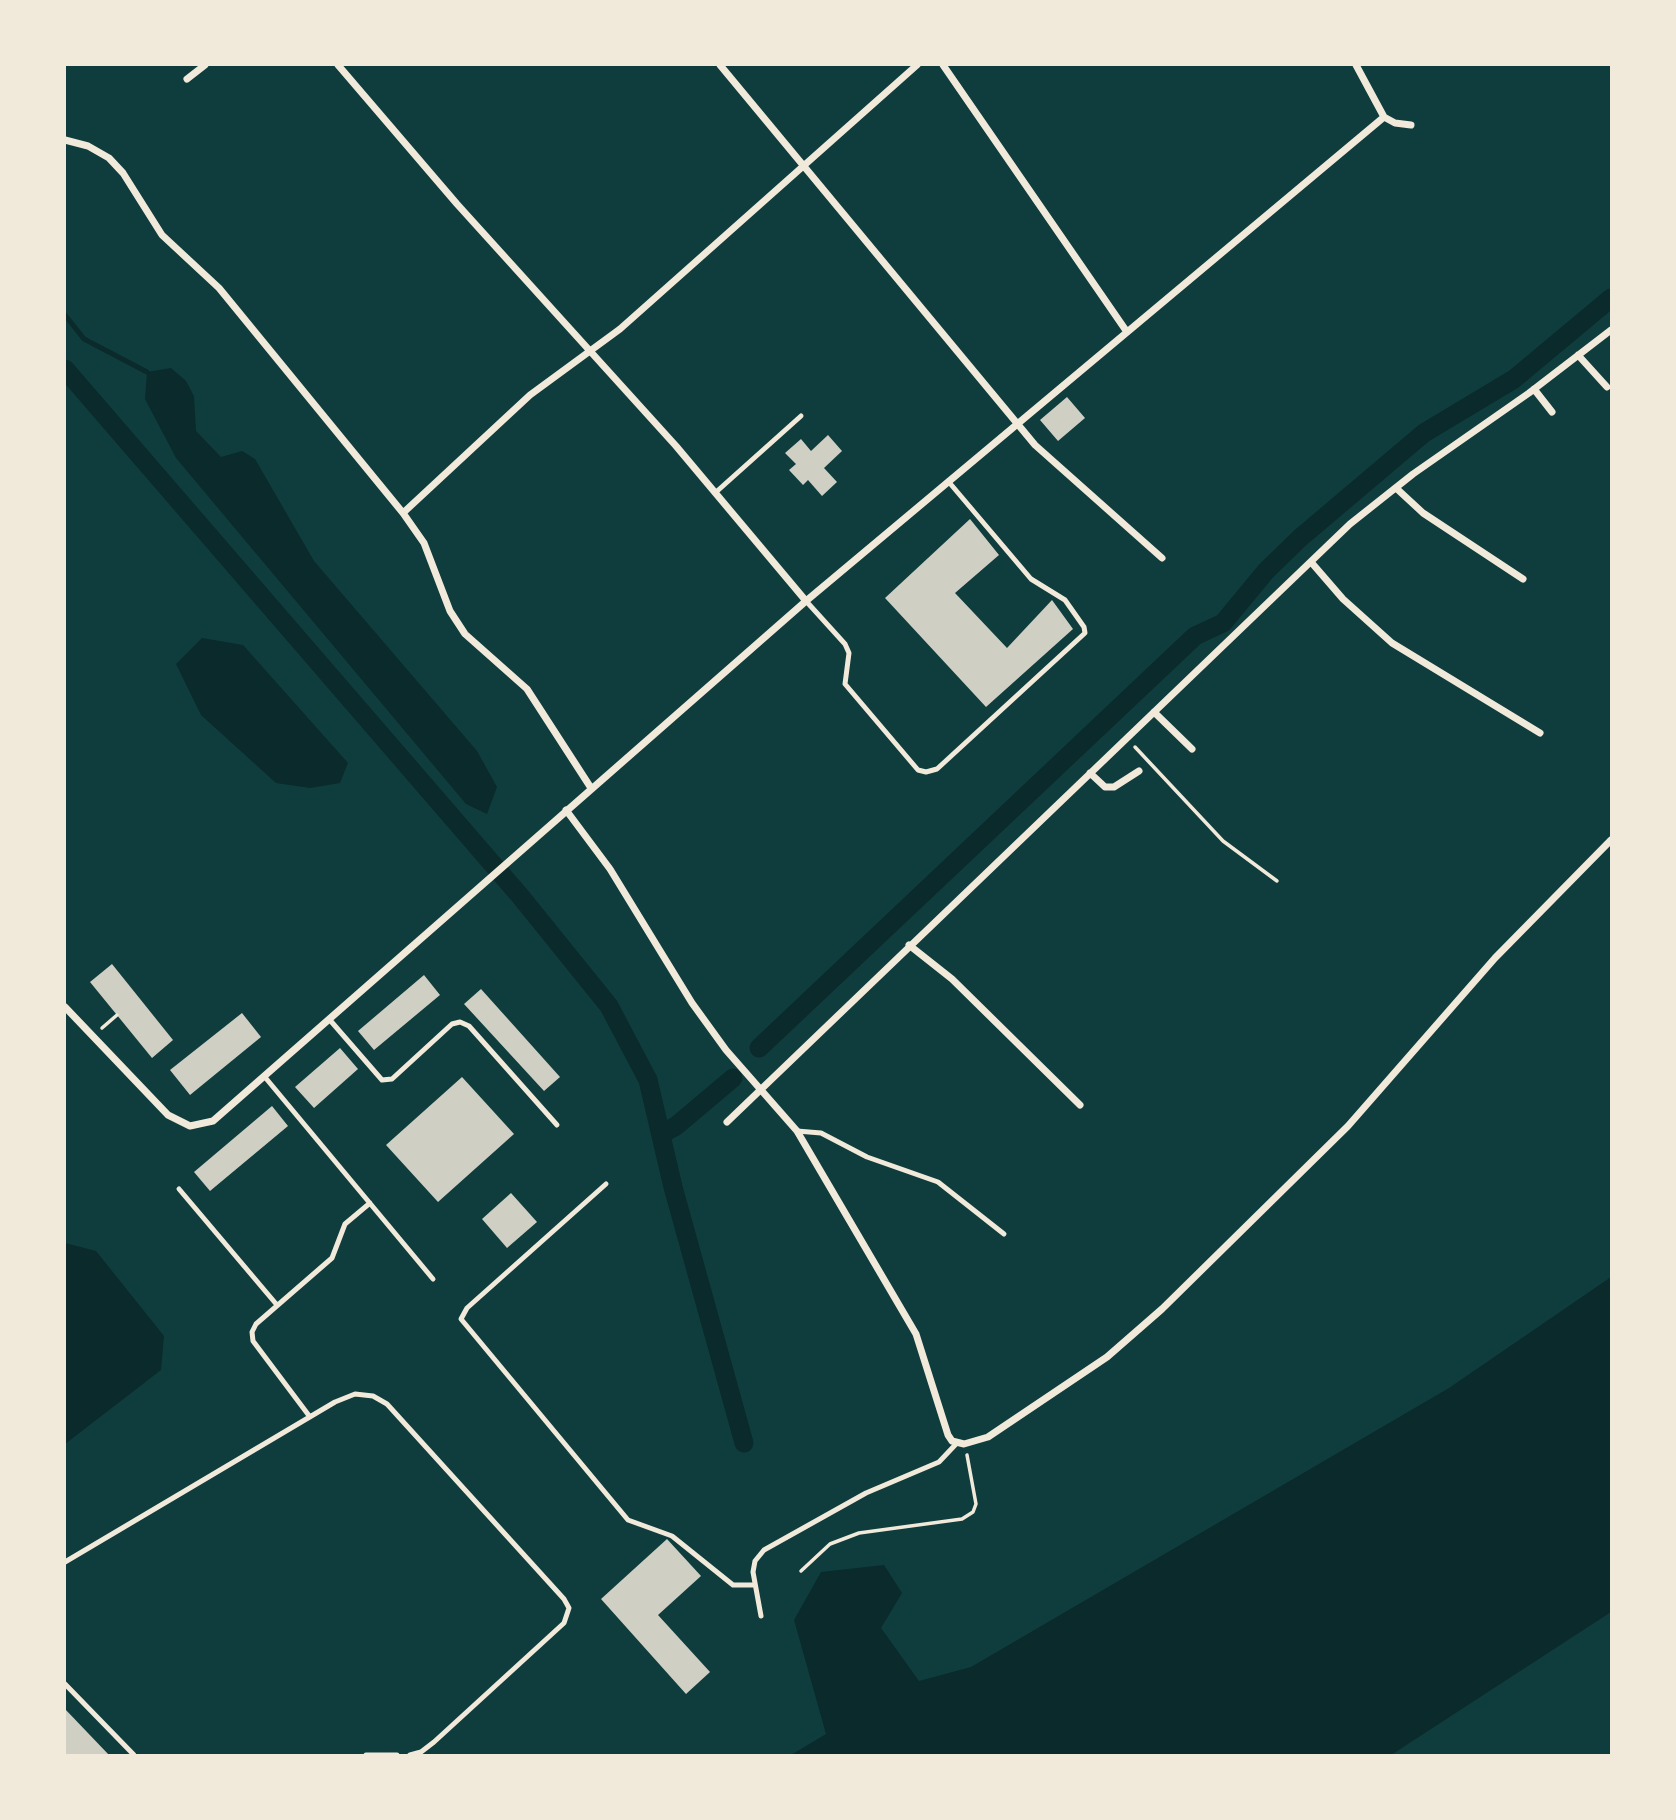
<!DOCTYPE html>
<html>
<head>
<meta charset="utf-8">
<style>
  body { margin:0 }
  #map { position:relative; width:1676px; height:1820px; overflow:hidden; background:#0f3d3e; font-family:Manrope,sans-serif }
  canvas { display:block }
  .frame { position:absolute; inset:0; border:66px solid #f1e9da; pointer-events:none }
</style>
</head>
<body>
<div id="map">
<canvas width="1676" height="1820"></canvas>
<div class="frame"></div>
</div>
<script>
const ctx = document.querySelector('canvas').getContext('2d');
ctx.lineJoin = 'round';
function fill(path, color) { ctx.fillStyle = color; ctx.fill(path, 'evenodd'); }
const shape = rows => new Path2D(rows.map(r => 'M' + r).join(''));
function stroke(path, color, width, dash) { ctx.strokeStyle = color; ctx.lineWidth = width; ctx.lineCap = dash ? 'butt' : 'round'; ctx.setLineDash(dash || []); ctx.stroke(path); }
fill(shape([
  [171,368,186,381,194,396,196,431,221,457,242,451,255,459,314,561,477,751,497,787,487,814,466,804,176,458,145,399,147,372],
  [202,638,243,645,348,763,340,783,310,788,276,783,201,715,176,664],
  [65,1243,96,1251,164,1336,161,1370,65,1444],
  [1611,1277,1611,1612,1391,1755,791,1755,826,1734,794,1620,821,1572,884,1565,902,1593,881,1628,919,1681,971,1667,1449,1388]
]), '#0a2a2b');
stroke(shape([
  [65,315,84,339,147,372]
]), '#0a2a2b', 5);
stroke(shape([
  [65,369,521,897,609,1006,648,1080,673,1187,744,1443],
  [759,1048,1195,636,1223,623,1266,571,1300,538,1424,433,1514,379,1611,298],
  [661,1134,676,1126,733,1078]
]), '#0a2a2b', 19);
fill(shape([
  [1067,397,1085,418,1058,441,1040,420],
  [828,435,842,451,824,468,837,482,822,496,808,480,803,485,789,470,796,464,785,453,801,439,811,451],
  [970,519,999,555,955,593,1007,648,1052,600,1073,629,986,707,885,598],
  [112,964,173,1040,152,1058,90,982],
  [424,975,440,995,374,1050,358,1031],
  [481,989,560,1077,544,1091,464,1004],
  [242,1013,261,1037,190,1095,170,1070],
  [340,1048,358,1069,314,1108,295,1087],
  [462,1077,514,1134,438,1202,386,1145],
  [272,1106,288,1126,210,1191,194,1172],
  [511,1193,537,1222,507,1248,482,1219],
  [667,1539,701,1576,658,1615,710,1672,686,1694,601,1599],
  [65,1709,109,1755,65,1755]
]), '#cfcfc3');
stroke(shape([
  [1135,747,1223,841,1277,881],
  [102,1028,117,1015],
  [801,1571,830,1544,859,1533,962,1519,973,1512,976,1504,967,1455]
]), '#f1e9da', 3.5);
stroke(shape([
  [715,493,801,416],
  [806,601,845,644,849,653,845,684,918,770,926,772,937,769,1085,633,1084,627,1065,600,1031,579,948,481],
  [329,1019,382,1080,392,1079,452,1024,460,1022,469,1026,557,1125],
  [264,1076,433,1279],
  [797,1131,821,1133,867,1157,938,1182,1004,1234],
  [606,1184,467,1308,461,1319,628,1520,672,1536,733,1585,755,1585],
  [179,1189,277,1305],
  [310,1417,253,1341,252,1332,256,1324,332,1258,345,1224,370,1203],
  [65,1562,335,1402,355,1394,373,1396,387,1404,564,1599,569,1608,564,1623,434,1742,421,1752,410,1755],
  [761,1616,753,1572,755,1561,764,1550,866,1493,939,1462,957,1443],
  [65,1684,134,1755],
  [366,1755,397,1755]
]), '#f1e9da', 5);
stroke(shape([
  [338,65,457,204,676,446,806,601],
  [720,65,1035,445,1162,558],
  [943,65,1127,332],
  [187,79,205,65],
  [1384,117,1395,123,1411,125],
  [65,140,88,146,109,158,123,173,162,235,219,288,403,513,424,543,450,611,465,634,527,689,591,788],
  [1578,355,1607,387],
  [1534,389,1552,412],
  [1396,488,1423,513,1523,579],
  [403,513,530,395,620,329,917,65],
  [1311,562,1343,599,1392,643,1540,733],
  [1154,712,1192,749],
  [1090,773,1105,787,1114,787,1139,771],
  [566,810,610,869,692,1003,726,1050,797,1131,916,1334,948,1435,952,1441,964,1444,988,1437,1107,1357,1162,1309,1348,1126,1495,958,1611,840],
  [909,945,952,979,1080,1105],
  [65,1007,168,1115,190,1126,213,1121,806,601,1384,117,1356,65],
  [727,1122,1350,524,1413,474,1529,393,1611,330]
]), '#f1e9da', 7);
</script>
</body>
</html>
